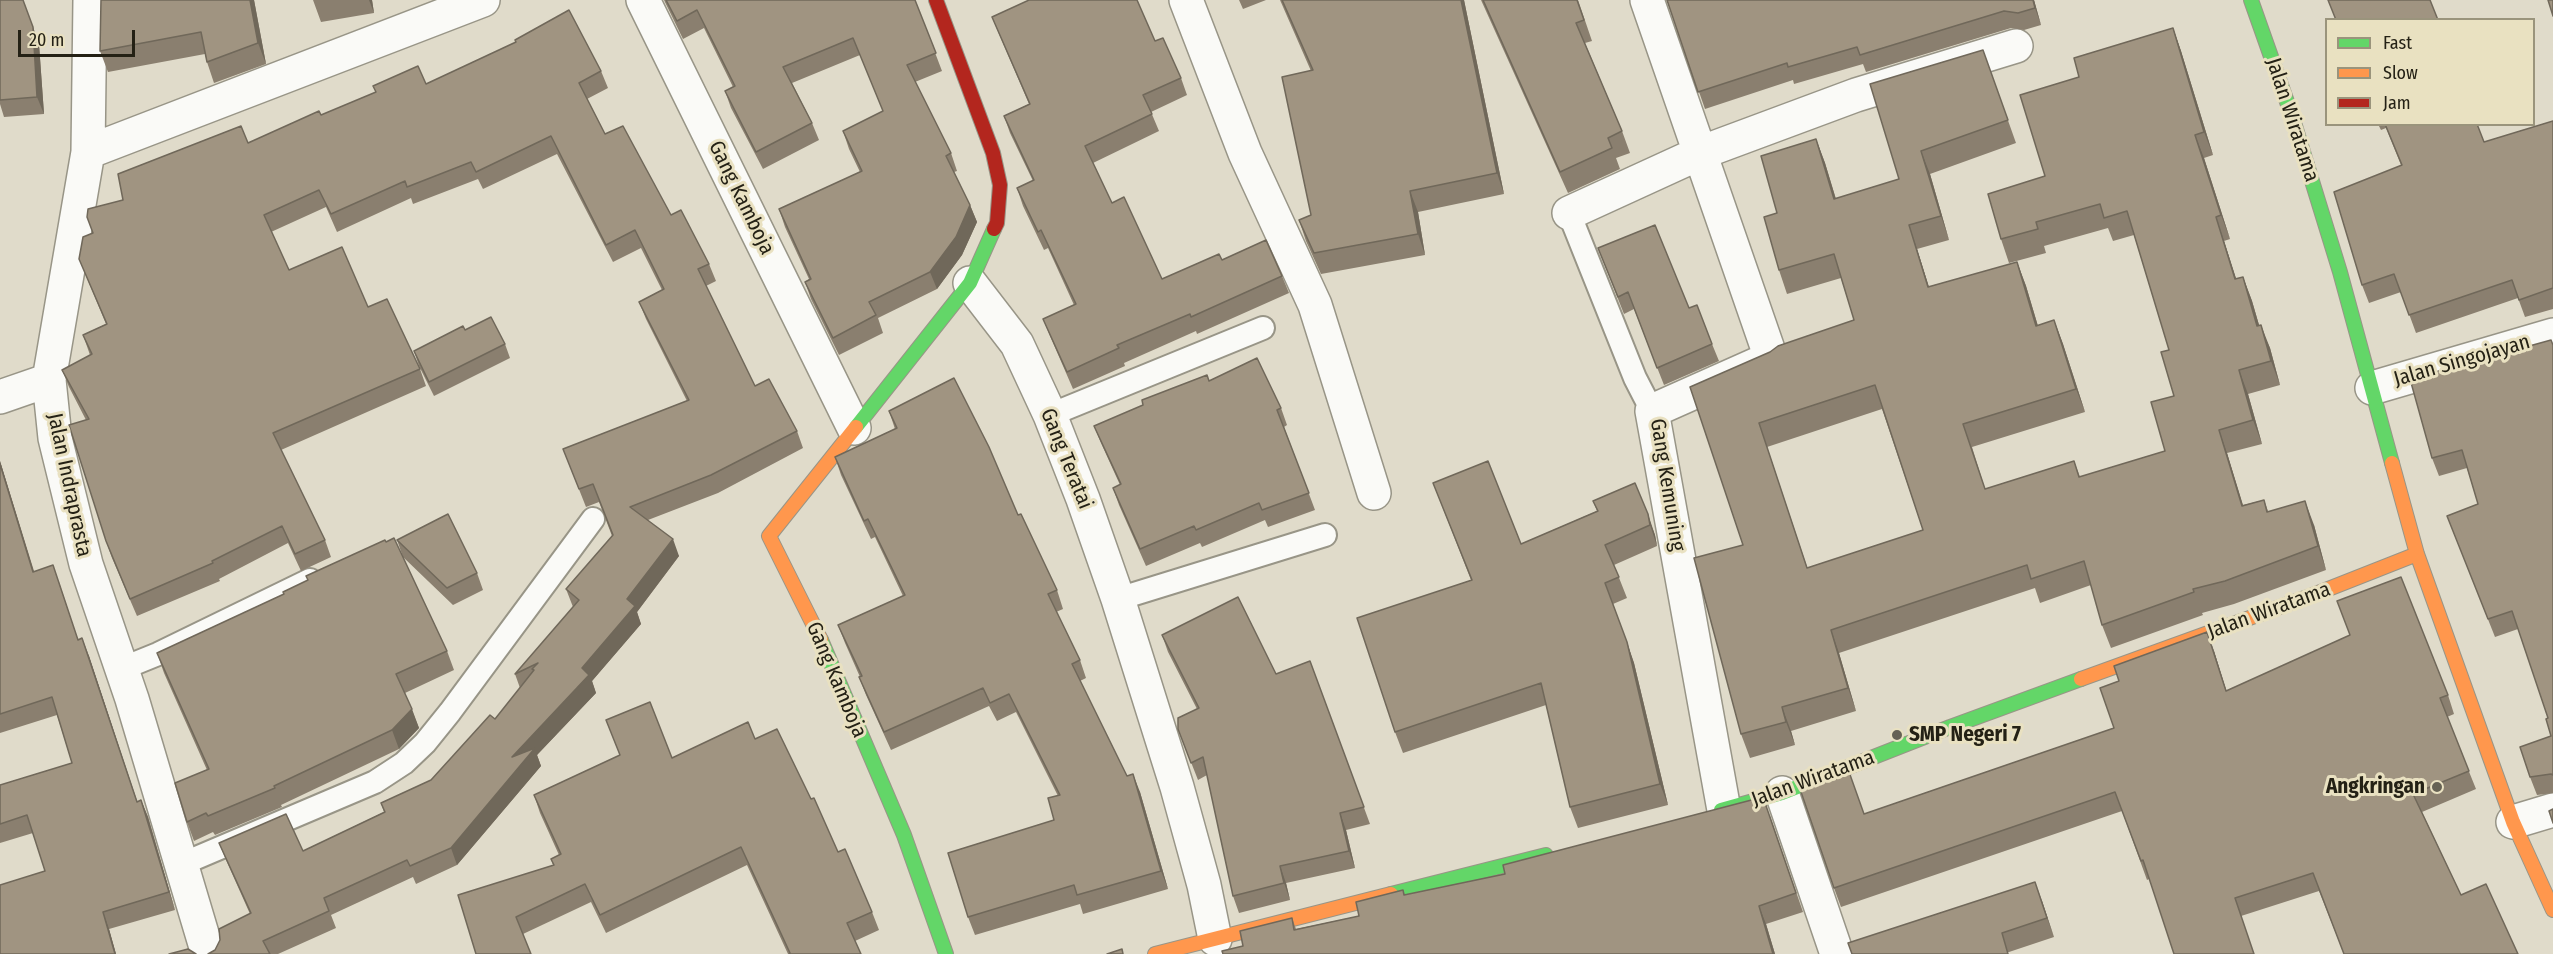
<!DOCTYPE html>
<html>
<head>
<meta charset="utf-8">
<style>
  body { margin:0 }
  #map { position:relative; width:2553px; height:954px; overflow:hidden; background:#e0dbca; font-family:"Fira Sans Condensed",sans-serif }
  canvas { display:block }
  .legend { position:absolute; left:2325px; top:18px; width:210px; height:108px; box-sizing:border-box; background:#e9e1c1; border:2px solid #9a947c; margin:0; padding:8px 10px; list-style:none; font-size:18px; color:#242115 }
  .legend li { display:flex; align-items:center; gap:12px; height:30px }
  .legend b { width:30px; border:2px solid #9a947c }
  .scale { position:absolute; left:18px; top:30px; width:117px; height:27px; box-sizing:border-box; border:3px solid #242115; border-top:0; padding-left:8px; font-size:18px; line-height:21px; white-space:nowrap; color:#242115; -webkit-text-stroke:4px #e9e1c1; paint-order:stroke }
</style>
</head>
<body>
<div id="map">
<canvas width="2553" height="954"></canvas>
<ul class="legend">
<li><b style="height:8px;background:#63d668"></b>Fast</li>
<li><b style="height:8px;background:#ff974d"></b>Slow</li>
<li><b style="height:8px;background:#b3261e"></b>Jam</li>
</ul>
<div class="scale">20 m</div>
</div>
<script>
const ctx = document.querySelector('canvas').getContext('2d');
ctx.lineJoin = 'round';
const shape = rows => new Path2D(rows.map(r => 'M' + r).join(''));
function stroke(path, color, width, dash) { ctx.strokeStyle = color; ctx.lineWidth = width; ctx.lineCap = dash ? 'butt' : 'round'; ctx.setLineDash(dash || []); ctx.stroke(path); }
function fill(path, color) { ctx.fillStyle = color; ctx.fill(path, 'evenodd'); }
function write(font, color, halo, rows, align = 'center') {
  ctx.font = font + ' "Fira Sans Condensed",sans-serif'; ctx.lineWidth = 6; ctx.setLineDash([]); ctx.textBaseline = 'middle'; ctx.strokeStyle = halo; ctx.fillStyle = color; for (const [text, x, y, turn = 0] of rows) {
    ctx.save(); ctx.translate(x, y); ctx.rotate((+turn || 0) * Math.PI / 180); ctx.textAlign = isNaN(turn) ? turn : align; if (halo) ctx.strokeText(text, 0, 0); ctx.fillText(text, 0, 0); ctx.restore();
  }
}
const lane = shape([
  [1569,213,1635,378,1652,411],
  [1050,415,1263,328],
  [1118,599,1325,535],
  [121,669,158,654,310,580],
  [182,864,375,782,404,763,425,743,450,712,593,519]
]);
const street = shape([
  [90,0,88,152,49,380,55,438,86,564,132,699,208,954],
  [643,0,854,428],
  [1186,0,1245,153,1315,305,1374,493],
  [1647,0,1771,358,1652,411,1724,810],
  [88,152,483,0],
  [1569,213,1700,153,1856,95,2016,46],
  [970,283,1017,344,1050,415,1083,499,1118,599,1177,787,1204,885,1215,939],
  [2372,388,2553,335],
  [0,397,49,380],
  [1782,793,1837,954],
  [2513,822,2553,810]
]);
const fast = shape([
  [2251,0,2292,116,2340,272,2392,463],
  [856,427,970,283,994,229],
  [821,640,904,835,946,954],
  [1721,810,1782,793,1950,727,2081,679],
  [1391,894,1546,855]
]);
const slow = shape([
  [2392,463,2417,554,2513,822,2553,910],
  [821,640,769,536,856,427],
  [2081,679,2313,595,2417,554],
  [1155,954,1391,894]
]);
const jam = shape([
  [936,0,993,153,1000,185,997,223,994,229]
]);
stroke(lane, '#989587', 26);
stroke(street, '#989587', 36);
stroke(fast, '#989587', 16);
stroke(slow, '#989587', 16);
stroke(jam, '#989587', 16);
stroke(lane, '#fafaf7', 22);
stroke(street, '#fafaf7', 33);
stroke(fast, '#63d668', 14);
stroke(slow, '#ff974d', 14);
stroke(jam, '#b3261e', 14);
fill(shape([
  [23,0,39,44,44,114,4,117,0,104,0,100],
  [101,0,254,0,266,64,214,83,207,62,205,54,108,72,100,51],
  [313,0,372,0,374,13,321,22],
  [664,0,915,0,942,71,915,82,951,153,957,171,954,172,970,205,977,222,962,255,937,289,878,318,883,333,839,355,811,299,805,282,809,279,785,227,779,209,860,172,849,149,843,131,883,111,860,55,792,83,812,123,819,140,763,169,731,108,725,91,733,87,704,28,683,39],
  [1239,0,1266,0,1243,9],
  [1280,0,1464,0,1504,194,1418,212,1425,255,1321,274,1306,241,1299,220,1311,215,1311,71],
  [1481,0,1578,0,1592,41,1585,43,1622,131,1630,153,1616,158,1620,169,1568,193],
  [1667,0,2034,0,2041,25,2024,30,2011,28,1866,72,1863,64,1794,84,1793,80,1705,109],
  [992,17,1155,41,1181,78,1187,95,1151,112,1159,131,1093,163,1112,203,1162,279,1222,260,1282,276,1289,293,1197,334,1196,331,1124,363,1125,366,1073,389,1050,336,1043,319,1074,305,1048,248,1044,250,1023,206,1017,188,1033,181,1010,133,1004,116,1029,104,999,34],
  [2173,28,2181,51,2213,155,2204,158,2230,239,2224,241,2236,279,2243,277,2252,301,2259,325,2270,348,2280,385,2248,394,2262,444,2227,453,2243,505,2264,500,2268,511,2314,525,2326,570,2234,604,2202,613,2203,615,2111,648,2102,625,2091,585,2040,603,2035,588,1839,653,1856,711,1791,731,1795,745,1750,758,1741,734,1743,545,1690,387,1854,320,1841,278,1787,294,1779,270,1777,213,1816,139,1825,163,1836,199,1899,179,1983,50,2016,143,1930,174,1949,240,1917,249,1929,287,2017,262,2026,286,2038,326,2054,320,2063,344,2085,412,1972,447,1985,489,2074,461,2080,477,2165,451,2174,396,2169,350,2134,235,2113,241,2108,228,2044,246,2046,253,2009,263,2001,239,2045,176,2079,77],
  [1882,409,1923,530,1807,568,1767,447],
  [601,71,608,88,587,99,605,134,709,264,716,281,706,286,755,386,797,431,803,448,718,493,648,520,679,556,637,612,641,624,592,681,596,693,537,755,541,766,457,865,416,884,413,877,331,915,336,928,278,954,208,954,215,950,250,914,226,860,219,843,303,851,384,812,381,803,431,780,495,719,520,688,515,674,573,607,566,589,612,536,599,502,586,507,563,449,687,401,646,319,639,302,662,290,641,248,613,262,557,154,483,189,478,179,413,204,411,198,337,232,326,207,271,232,289,270,368,307,420,369,426,386,281,450,325,540,331,557,301,571,288,543,219,579,220,581,137,616,112,558,106,541,86,420,69,387,62,370,90,355,83,335,106,324,79,259,92,233,123,200,248,143,321,115,426,84],
  [2553,121,2553,309,2525,317,2518,298,2416,333,2401,292,2369,303,2362,285,2401,165,2386,128,2381,130,2378,124,2477,124,2484,142],
  [1598,248,1689,308,1712,344,1719,361,1664,385,1634,309,1624,314],
  [465,330,505,344,510,358,434,396,419,366,414,351],
  [2553,344,2553,793,2537,795,2530,777,2551,736,2548,718,2518,629,2495,637,2447,516,2478,504,2467,468,2439,476,2432,458],
  [1209,381,1281,408,1287,425,1284,427,1315,510,1268,527,1265,520,1202,547,1200,543,1146,566,1119,505,1113,488,1120,485,1101,443,1094,426],
  [889,411,1018,515,1057,590,1063,609,1056,612,1080,660,1086,678,1080,681,1127,776,1140,792,1168,889,1083,914,1080,904,975,935,968,917,1054,820,1058,796,1016,712,997,721,989,706,891,750,866,695,859,677,860,677,845,643,838,625,903,596,875,537,871,539,841,475,835,457,895,429],
  [0,461,34,571,59,582,78,640,89,656,137,802,141,800,148,817,175,910,109,929,116,954,0,954,45,871,33,833,0,843,0,785,72,763,57,715,0,733],
  [1433,483,1521,544,1597,511,1593,501,1635,483,1655,535,1657,546,1614,565,1627,598,1613,604,1634,663,1668,805,1578,828,1570,807,1546,705,1403,753,1395,732,1471,580],
  [397,540,477,573,483,590,453,605,403,557,447,651,454,670,405,693,419,728,399,749,281,805,282,807,215,835,213,832,194,841,187,822,207,770,164,673,157,653,284,594,386,542,403,557],
  [1162,635,1276,674,1310,661,1370,824,1346,830,1355,868,1286,883,1290,900,1239,913,1233,896,1207,775,1198,780,1178,729,1197,709,1168,652],
  [2214,651,2226,690,2448,695,2454,714,2447,717,2476,789,2422,812,2461,895,2518,954,2344,954,2319,891,2241,916,2149,879,2147,880,2122,811,1841,907,1834,888,1864,814,2114,728],
  [606,720,672,758,755,739,811,799,838,852,872,912,879,930,855,941,788,954,747,865,606,933,591,902,523,934,476,954,553,865,551,859,559,855,540,813,534,795,620,755],
  [1770,816,1803,912,1766,924,1775,954,1223,954,1243,946,1292,918,1296,929,1359,916,1403,890,1405,895,1505,874],
  [2042,901,2054,937,2009,952,1852,954]
]), '#8a7f6f');
fill(shape([
  [250,0,254,0,266,64,258,43],
  [369,0,372,0,374,13],
  [1461,0,1464,0,1504,194,1497,173],
  [2033,0,2034,0,2041,25,2035,8],
  [33,27,39,44,44,114,37,97],
  [2173,28,2181,51,2213,155,2204,132],
  [2195,135,2204,158,2230,239,2221,215],
  [1816,139,1825,163,1843,223,1834,199],
  [1921,151,1930,174,1949,240,1941,216],
  [1410,191,1418,212,1425,255,1418,234],
  [970,205,977,222,962,255,937,289,930,272],
  [2216,217,2224,241,2244,303,2235,279],
  [1909,225,1917,249,1936,310,1928,287],
  [2017,262,2026,286,2045,350,2036,326],
  [2243,277,2252,301,2266,349,2257,326],
  [2054,320,2063,344,2085,412,2076,389],
  [2261,325,2270,348,2280,385,2271,361],
  [2239,370,2248,394,2262,444,2253,420],
  [1759,423,1815,591,1807,568],
  [2219,430,2227,453,2250,529,2242,506],
  [0,461,39,589,33,572,0,464],
  [2305,501,2314,525,2326,570,2318,546],
  [1648,514,1655,535,1657,546,1650,525],
  [673,539,679,556,637,612,641,624,592,681,596,693,537,755,541,766,457,865,451,848,512,757,582,668,627,599],
  [1831,630,1839,653,1856,711,1848,688],
  [2207,632,2214,651,2232,709,2226,691],
  [82,638,89,656,143,819,137,802],
  [1627,642,1634,663,1668,805,1660,784],
  [1782,707,1791,731,1795,745,1786,722],
  [412,709,419,728,399,749,392,730],
  [1133,774,1140,792,1168,889,1161,871],
  [141,800,148,817,175,910,169,892],
  [1340,813,1346,830,1355,868,1349,851],
  [1280,866,1286,883,1290,900,1284,883],
  [2035,882,2042,901,2054,937,2047,918],
  [1759,906,1766,924,1775,954,1773,954],
  [103,912,109,929,116,954,115,954]
]), '#70685a');
const building = shape([
  [0,0,23,0,33,27,37,97,0,100,0,0],
  [101,0,250,0,258,43,207,62,201,32,100,51,101,0],
  [666,0,915,0,936,53,907,65,951,153,946,156,970,205,956,237,930,272,869,302,876,315,833,338,805,282,811,279,779,209,862,171,843,131,883,111,853,38,783,67,812,123,756,152,725,91,735,86,697,10,677,21,666,0],
  [1029,0,1137,0,1155,41,1163,38,1181,78,1143,95,1152,114,1085,146,1112,203,1124,197,1162,279,1219,254,1222,260,1266,240,1282,276,1191,317,1190,314,1117,345,1119,348,1067,372,1043,319,1076,304,1041,230,1038,232,1017,188,1034,180,1004,116,1030,104,992,17,1029,0],
  [1282,0,1461,0,1497,173,1410,191,1418,234,1314,253,1299,220,1311,215,1282,77,1313,70,1282,0],
  [1483,0,1577,0,1584,20,1576,23,1622,131,1608,138,1612,148,1560,172,1483,0],
  [1667,0,2033,0,2035,8,2018,13,2004,11,1860,55,1857,47,1788,67,1787,63,1698,92,1667,0],
  [2328,0,2430,0,2438,20,2336,20,2328,0],
  [2548,0,2553,0,2553,16,2548,0],
  [569,10,601,71,579,83,605,134,623,126,671,215,681,210,709,264,698,269,755,386,769,379,797,431,711,475,630,507,673,539,627,599,635,606,582,668,589,675,512,757,535,748,451,848,410,866,407,860,324,898,329,911,263,941,270,954,208,954,215,950,220,940,219,929,251,913,219,843,286,814,303,851,385,812,381,803,431,780,490,715,495,719,534,670,532,669,538,663,515,674,579,600,566,589,613,535,593,484,579,489,563,449,689,400,639,302,664,289,635,230,606,245,551,136,476,172,471,162,407,187,405,181,331,214,319,190,264,215,289,270,342,247,368,307,387,299,420,369,273,433,325,540,295,554,282,526,212,561,213,563,130,599,106,541,69,425,89,419,62,370,92,354,83,335,107,324,79,259,83,237,93,233,87,217,88,209,123,200,118,174,241,126,248,143,319,111,321,115,376,92,373,86,418,66,426,84,516,42,515,40,569,10],
  [2173,28,2204,132,2195,135,2221,215,2216,217,2235,279,2243,277,2257,326,2261,325,2271,361,2239,370,2253,420,2219,430,2242,506,2264,500,2267,512,2305,501,2318,546,2225,581,2193,589,2194,592,2102,625,2084,561,2031,579,2027,565,1831,630,1848,688,1782,707,1786,722,1741,734,1694,558,1743,545,1690,387,1770,352,1778,346,1854,320,1834,254,1779,270,1764,217,1777,213,1761,156,1816,139,1834,199,1899,179,1870,84,1983,50,2008,120,1921,151,1941,216,1909,225,1928,287,2017,262,2036,326,2054,320,2076,389,1963,424,1985,489,2074,461,2079,477,2165,451,2151,402,2174,396,2161,352,2169,350,2127,211,2104,218,2100,204,2036,222,2038,229,2001,239,1988,194,2045,176,2020,95,2079,77,2074,58,2173,28],
  [1875,385,1923,530,1807,568,1759,423,1875,385],
  [2553,121,2553,288,2519,300,2512,280,2409,315,2394,274,2362,285,2334,192,2402,165,2385,124,2477,124,2484,142,2553,121],
  [1655,225,1689,308,1697,305,1712,344,1657,368,1628,292,1618,297,1598,248,1655,225],
  [491,317,505,344,429,382,414,351,463,326,465,330,491,317],
  [2551,340,2553,345,2553,775,2551,774,2530,777,2520,747,2551,736,2546,719,2548,718,2512,611,2488,619,2447,516,2478,504,2462,450,2432,458,2410,379,2551,340],
  [1257,358,1281,408,1277,410,1309,493,1262,510,1259,503,1196,530,1194,526,1140,549,1113,488,1121,484,1094,426,1143,405,1142,400,1207,375,1209,381,1257,358],
  [954,378,989,447,1018,515,1021,514,1057,590,1048,594,1080,660,1072,664,1127,776,1133,774,1161,871,1077,895,1074,885,968,917,948,853,1054,820,1048,798,1060,795,1009,694,990,703,983,688,884,732,859,677,862,676,838,625,905,595,868,519,864,521,835,457,897,428,889,411,954,378],
  [1488,461,1521,544,1598,511,1593,501,1635,483,1648,514,1650,525,1605,545,1619,577,1605,583,1627,642,1660,784,1570,807,1541,683,1395,732,1357,618,1472,580,1433,483,1488,461],
  [0,464,33,572,53,565,78,640,82,638,137,802,141,800,169,892,103,912,115,954,0,954,0,885,45,871,27,815,0,824,0,785,72,763,52,697,0,714,0,464],
  [448,514,477,573,447,588,397,540,448,514],
  [394,538,447,651,396,674,412,709,392,730,274,786,275,788,208,816,206,813,187,822,175,783,209,769,157,653,284,594,283,592,308,580,306,576,385,540,386,542,394,538],
  [2401,577,2448,695,2440,698,2469,771,2413,794,2461,895,2486,884,2518,954,2344,954,2313,873,2235,898,2254,954,2174,954,2143,860,2141,861,2115,792,1834,888,1799,786,1848,769,1864,814,2114,728,2100,688,2119,681,2114,666,2207,632,2226,691,2350,635,2337,601,2401,577],
  [1238,597,1276,674,1310,661,1364,807,1340,813,1349,851,1280,866,1284,883,1233,896,1203,757,1191,763,1178,729,1178,718,1199,708,1162,635,1238,597],
  [650,702,672,758,748,722,755,739,777,729,811,799,814,798,838,852,845,849,872,912,847,923,861,954,789,954,790,953,741,847,600,915,585,884,516,917,531,954,476,954,458,895,554,865,551,859,561,854,534,795,620,755,606,720,650,702],
  [1763,797,1796,893,1759,906,1773,954,1223,954,1222,951,1243,946,1240,931,1292,918,1294,930,1359,916,1356,902,1403,890,1404,895,1505,874,1503,865,1763,797],
  [2553,809,2553,823,2549,811,2553,809],
  [2035,882,2047,918,2002,933,2008,954,1852,954,1848,943,2035,882],
  [188,949,196,954,169,954,188,949],
  [1122,949,1123,954,1107,954,1122,949]
]);
fill(building, '#a09481');
stroke(building, '#70685a', 1.5);
for (const [x, y, r, color] of [
  [1897,735,6,"#666254"],
  [2437,787,6,"#666254"]
]) { const dot = new Path2D(); dot.arc(x, y, r, 0, 2 * Math.PI); ctx.fillStyle = color; ctx.fill(dot); stroke(dot, '#e9e1c1', 2); }
write('21px', '#242115', '#e9e1c1', [
  ["Jalan Wiratama",2292,120,72],
  ["Gang Kamboja",741,198,64],
  ["Jalan Singojayan",2462,361,-16],
  ["Gang Teratai",1066,459,68],
  ["Jalan Indraprasta",69,485,78],
  ["Gang Kemuning",1667,485,81],
  ["Jalan Wiratama",2269,611,-20],
  ["Gang Kamboja",836,680,67],
  ["Jalan Wiratama",1813,779,-20]
]);
write('bold 21px', '#242115', '#e9e1c1', [
  ["SMP Negeri 7",1909,735],
  ["Angkringan",2425,787,"right"]
], 'left');
</script>
</body>
</html>
